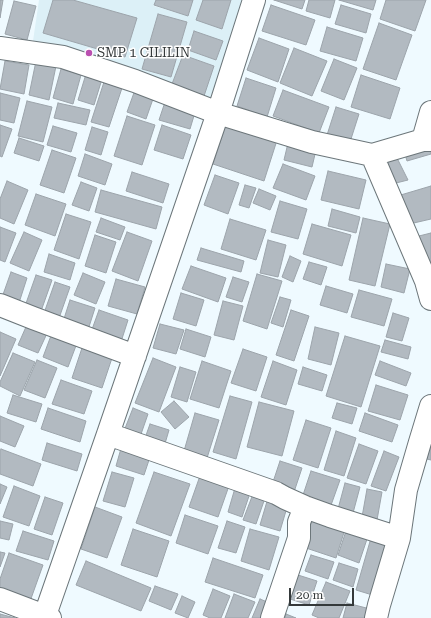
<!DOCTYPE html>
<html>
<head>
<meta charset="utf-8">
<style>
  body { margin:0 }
  #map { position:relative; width:431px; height:618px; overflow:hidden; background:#effaff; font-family:"Roboto Serif",serif }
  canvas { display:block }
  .scale { position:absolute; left:289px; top:588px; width:65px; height:18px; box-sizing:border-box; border:2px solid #34393a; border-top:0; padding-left:5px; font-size:12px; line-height:14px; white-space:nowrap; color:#34393a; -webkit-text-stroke:3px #fff; paint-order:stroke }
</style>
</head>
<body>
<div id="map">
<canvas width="431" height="618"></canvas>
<div class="scale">20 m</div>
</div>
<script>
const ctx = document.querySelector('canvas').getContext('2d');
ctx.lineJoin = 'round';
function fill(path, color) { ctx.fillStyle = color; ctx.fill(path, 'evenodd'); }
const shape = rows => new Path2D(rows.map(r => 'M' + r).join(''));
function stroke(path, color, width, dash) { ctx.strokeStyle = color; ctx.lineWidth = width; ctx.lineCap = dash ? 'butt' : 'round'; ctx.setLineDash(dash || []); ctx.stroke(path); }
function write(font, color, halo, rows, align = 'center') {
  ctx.font = font + ' "Roboto Serif",serif'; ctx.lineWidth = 3; ctx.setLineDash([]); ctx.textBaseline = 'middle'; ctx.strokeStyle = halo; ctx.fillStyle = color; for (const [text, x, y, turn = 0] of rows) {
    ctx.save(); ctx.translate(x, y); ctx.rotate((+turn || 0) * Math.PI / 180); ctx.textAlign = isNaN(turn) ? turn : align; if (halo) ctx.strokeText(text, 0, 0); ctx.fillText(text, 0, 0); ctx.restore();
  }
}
fill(shape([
  [39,0,53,0,44,33,125,57,136,18,73,0,156,0,154,6,188,16,193,0,203,0,222,28,231,0,243,0,209,103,114,69,33,41],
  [158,14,187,22,171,77,142,69],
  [194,32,222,41,216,60,188,50],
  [183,55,214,66,204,95,172,84]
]), '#dcf0f7');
const building = shape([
  [0,0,3,0,0,18,0,0],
  [53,0,73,0,137,18,125,57,43,33,53,0],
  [156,0,193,0,188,16,154,5,156,0],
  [203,0,231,0,222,29,196,20,203,0],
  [274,0,305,0,302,9,274,0],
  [309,0,335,0,330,18,306,11,309,0],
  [339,0,376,0,373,10,339,0],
  [386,0,426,0,415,31,380,19,386,0],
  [14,1,36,6,27,40,5,34,14,1],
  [271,5,315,20,306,45,262,31,271,5],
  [341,5,371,14,366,33,335,24,341,5],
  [158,14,187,22,171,77,142,69,158,14],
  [379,23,412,35,396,80,363,69,379,23],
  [327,27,363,38,356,61,320,51,327,27],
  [194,31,223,41,216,60,188,50,194,31],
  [259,38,289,49,278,82,247,70,259,38],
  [294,48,327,61,312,96,280,83,294,48],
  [183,55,214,66,204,96,172,84,183,55],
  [334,59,357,68,344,100,321,91,334,59],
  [5,61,29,65,24,94,0,89,5,61],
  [36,61,56,66,49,100,29,95,36,61],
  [61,69,81,75,73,104,53,98,61,69],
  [86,74,102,79,94,105,78,100,86,74],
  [361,75,400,88,390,119,351,107,361,75],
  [246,78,276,88,267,117,237,106,246,78],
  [104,82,122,88,109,127,91,122,104,82],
  [135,90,154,96,146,119,127,112,135,90],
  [283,90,329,107,319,133,273,116,283,90],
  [0,93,20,98,14,123,0,120,0,93],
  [166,99,196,109,190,129,159,120,166,99],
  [27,101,52,107,43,142,18,136,27,101],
  [58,103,90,110,86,125,54,118,58,103],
  [336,107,359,114,350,142,327,135,336,107],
  [127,116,155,125,142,165,114,156,127,116],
  [227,121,278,137,264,181,213,164,227,121],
  [0,125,12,129,2,157,0,156,0,125],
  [162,125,191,135,183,159,154,150,162,125],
  [53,126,77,133,71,152,47,145,53,126],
  [92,127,108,132,101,155,85,150,92,127],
  [19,138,44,146,39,161,14,153,19,138],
  [431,142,431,154,407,161,403,147,431,142],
  [288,143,316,150,312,167,284,160,288,143],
  [52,150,76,158,64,193,40,185,52,150],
  [85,154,112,164,105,185,78,176,85,154],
  [395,154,408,180,388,185,378,158,395,154],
  [283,164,315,176,306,200,273,188,283,164],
  [328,171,366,180,359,209,321,200,328,171],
  [132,172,169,184,163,203,126,191,132,172],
  [215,175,239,183,228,214,204,205,215,175],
  [7,181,28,190,14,224,0,218,0,199,7,181],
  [81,182,97,188,89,211,72,205,81,182],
  [245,185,256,188,249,208,239,205,245,185],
  [431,186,431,219,405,225,394,197,431,186],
  [259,189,276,196,270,210,253,203,259,189],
  [101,190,162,207,156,229,95,212,101,190],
  [36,194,66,204,55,236,25,225,36,194],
  [280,201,307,209,298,239,271,232,280,201],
  [332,209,360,217,356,233,328,226,332,209],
  [66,214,91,222,79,259,54,250,66,214],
  [101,218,125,227,120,240,96,232,101,218],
  [363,218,390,224,375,286,349,280,363,218],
  [230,219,266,230,256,260,221,249,230,219],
  [312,224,351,235,342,266,303,254,312,224],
  [0,227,16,233,5,262,0,260,0,227],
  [24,232,42,240,29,271,10,263,24,232],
  [127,232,152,241,138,281,112,271,127,232],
  [431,233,431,273,411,238,431,233],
  [95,235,116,242,106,273,85,266,95,235],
  [268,240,286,245,278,277,260,273,268,240],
  [201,248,244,261,241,272,197,260,201,248],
  [49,254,75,263,70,280,44,272,49,254],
  [290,256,301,261,293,282,282,277,290,256],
  [309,262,327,267,321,285,303,279,309,262],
  [386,264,410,269,404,293,381,287,386,264],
  [191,266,226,278,218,302,182,289,191,266],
  [11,272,27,278,17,309,0,303,11,272],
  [83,273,105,282,96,304,74,295,83,273],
  [257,274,282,281,267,329,243,321,257,274],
  [36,275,52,280,40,314,24,309,36,275],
  [233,277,249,282,242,302,226,297,233,277],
  [116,279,145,287,137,314,108,306,116,279],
  [55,282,70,287,58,321,43,316,55,282],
  [326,286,353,294,347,313,320,305,326,286],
  [359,290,392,299,384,326,351,317,359,290],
  [181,293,204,300,196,326,173,319,181,293],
  [280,297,291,300,283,327,271,323,280,297],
  [70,300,95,308,87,333,62,325,70,300],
  [223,301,243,306,234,340,214,335,223,301],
  [99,310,128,320,120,345,90,335,99,310],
  [291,310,309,316,294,361,276,355,291,310],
  [393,313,409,318,402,341,386,337,393,313],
  [29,320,49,329,38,353,18,345,29,320],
  [160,324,184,330,176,354,153,348,160,324],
  [315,327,339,333,331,365,308,359,315,327],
  [186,329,211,337,205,357,180,349,186,329],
  [0,332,16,339,0,376,0,332],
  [52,333,77,343,68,367,43,357,52,333],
  [345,336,380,346,361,407,326,396,345,336],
  [85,339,115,349,102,388,72,378,85,339],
  [385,340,411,347,408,359,381,352,385,340],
  [243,349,267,357,256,391,231,383,243,349],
  [13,353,35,362,20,396,0,386,0,382,13,353],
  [153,358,176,367,159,412,135,403,153,358],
  [37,360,57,368,45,398,24,390,37,360],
  [202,361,231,371,219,408,190,399,202,361],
  [273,361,297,370,286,405,261,397,273,361],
  [380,361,411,373,406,386,375,375,380,361],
  [180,367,196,372,187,402,171,397,180,367],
  [303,367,327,375,322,391,298,384,303,367],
  [61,380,92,391,84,414,52,404,61,380],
  [376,385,408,395,400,420,368,411,376,385],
  [13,395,42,404,36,422,7,413,13,395],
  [230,396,252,402,236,459,213,452,230,396],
  [174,401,189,417,175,429,161,412,174,401],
  [259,402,294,411,282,456,247,447,259,402],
  [337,403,357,408,352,424,332,418,337,403],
  [48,408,86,421,80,442,41,429,48,408],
  [133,408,148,414,140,437,124,431,133,408],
  [195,413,219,420,207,458,184,451,195,413],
  [365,413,398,425,392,442,359,431,365,413],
  [0,416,24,426,15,447,0,441,0,416],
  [306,420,331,428,318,468,293,460,306,420],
  [150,424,169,430,164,447,144,441,150,424],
  [336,431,356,438,344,476,324,470,336,431],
  [431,435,431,460,419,457,431,435],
  [47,443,82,454,77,471,42,460,47,443],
  [359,444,378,451,366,484,347,478,359,444],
  [122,445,151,454,144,475,116,466,122,445],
  [1,449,41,464,33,486,0,474,0,451,1,449],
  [384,451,399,457,386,491,371,486,384,451],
  [280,461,302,468,293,495,271,488,280,461],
  [311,471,340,480,330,508,302,498,311,471],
  [112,472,134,478,125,507,103,501,112,472],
  [154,472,190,484,171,536,136,523,154,472],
  [201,473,230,483,218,517,189,507,201,473],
  [345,483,360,487,353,513,338,509,345,483],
  [0,484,7,487,0,504,0,484],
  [14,486,40,496,29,526,3,517,14,486],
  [235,488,250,493,242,517,228,512,235,488],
  [367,489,382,492,377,520,362,517,367,489],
  [253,494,265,498,256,524,243,520,253,494],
  [45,497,63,503,52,535,34,529,45,497],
  [268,498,288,504,280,531,260,525,268,498],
  [95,507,122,517,107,558,81,549,95,507],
  [185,515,218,526,208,554,176,543,185,515],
  [314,515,346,526,336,558,303,547,314,515],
  [0,521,13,524,9,540,0,538,0,521],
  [227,521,245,527,236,553,218,548,227,521],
  [347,528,368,536,359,563,338,555,347,528],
  [133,529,169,541,157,577,121,565,133,529],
  [250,529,279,537,269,570,241,561,250,529],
  [23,531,54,541,48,560,16,551,23,531],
  [371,538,394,545,379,597,356,590,371,538],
  [0,552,5,553,0,567,0,552],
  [9,553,43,565,28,607,0,597,0,579,9,553],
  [311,555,334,562,328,579,305,571,311,555],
  [213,558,263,575,255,598,205,582,213,558],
  [86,561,151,588,141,611,76,585,86,561],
  [339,563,358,569,353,587,333,580,339,563],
  [298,575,317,581,309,605,290,599,298,575],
  [326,582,350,591,339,618,319,618,312,615,326,582],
  [155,586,178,594,171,610,149,601,155,586],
  [213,589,230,596,221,618,210,618,203,615,213,589],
  [234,594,255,602,248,618,225,618,234,594],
  [182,596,195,602,188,618,175,613,182,596],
  [260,599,272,604,266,618,252,618,260,599],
  [347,603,374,610,372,618,343,618,347,603],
  [0,614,15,618,0,618,0,614],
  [286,614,296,618,285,618,286,614]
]);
fill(building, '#b2bac1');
stroke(building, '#9ca4ab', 1);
const minor = shape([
  [0,48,63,57,135,81,218,113,312,142,372,155,423,140,431,140],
  [423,140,431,112],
  [372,155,426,281,431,299],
  [0,305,33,318,135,356],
  [108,434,276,493,285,498,305,507,330,516,399,538],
  [0,599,50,618],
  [44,618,108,434,218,113,254,0],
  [272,618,299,538,299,522,305,507],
  [376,618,379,605,399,538,406,490,420,442,431,406]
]);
stroke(minor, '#6c767a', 24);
stroke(minor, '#fff', 22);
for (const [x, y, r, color] of [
  [89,53,4,"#ba4fb0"]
]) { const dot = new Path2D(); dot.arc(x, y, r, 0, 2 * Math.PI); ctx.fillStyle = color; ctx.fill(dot); stroke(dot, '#fff', 1.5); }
write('13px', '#34393a', '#fff', [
  ["SMP 1 CILILIN",97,53]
], 'left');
</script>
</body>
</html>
